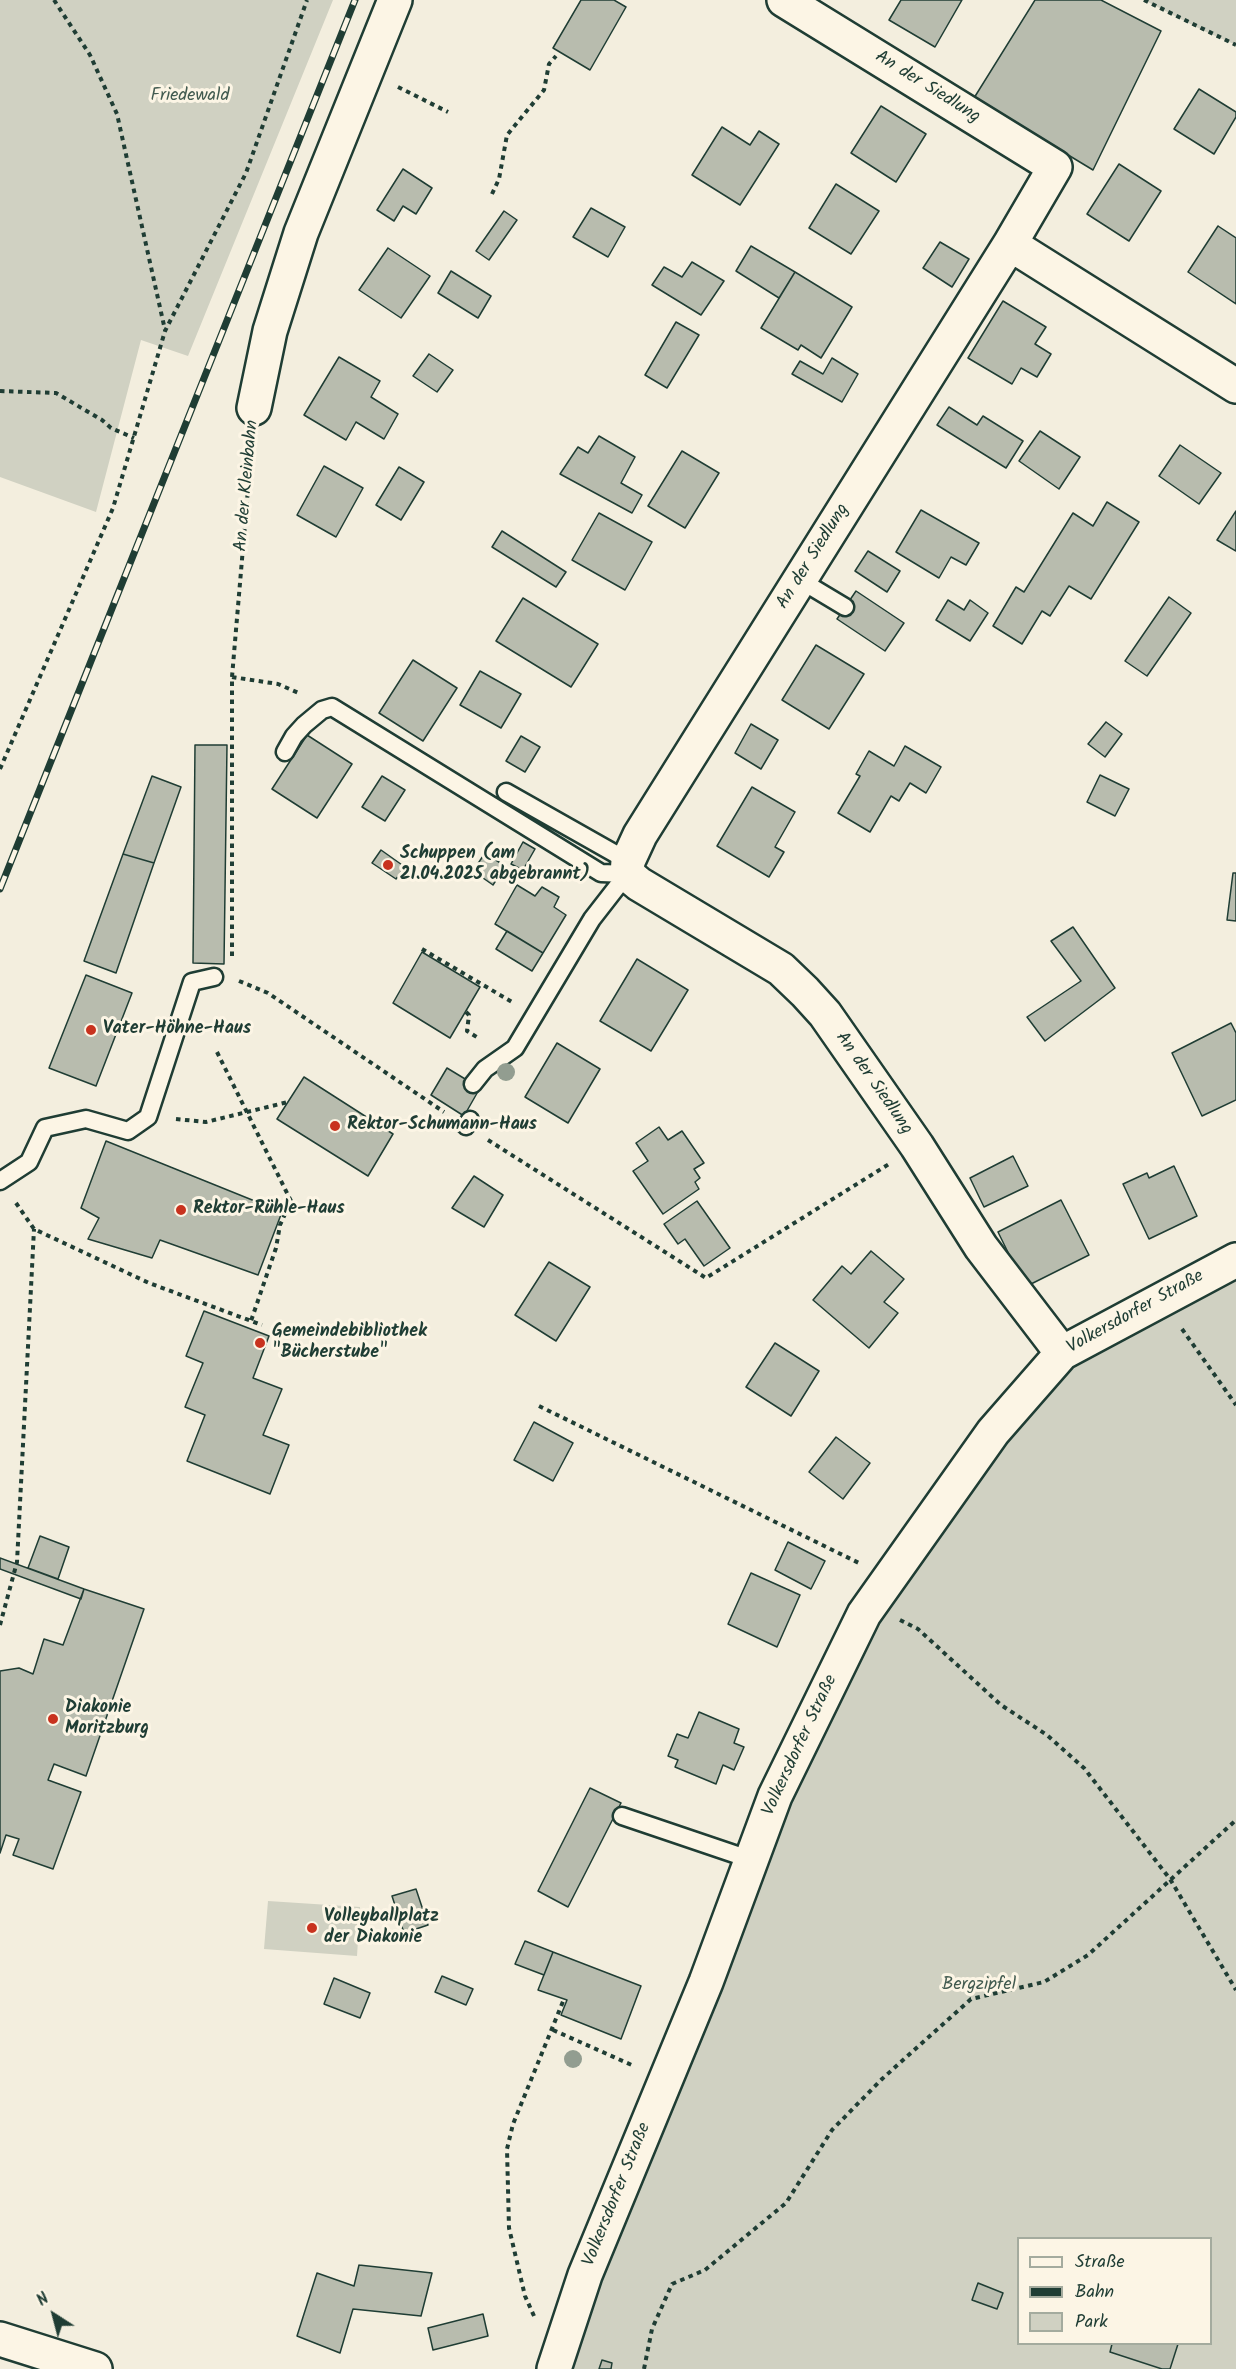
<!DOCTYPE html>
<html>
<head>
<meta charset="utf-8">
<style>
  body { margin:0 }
  #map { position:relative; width:1236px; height:2369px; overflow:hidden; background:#f3eede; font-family:Kalam,sans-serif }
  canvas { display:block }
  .legend { position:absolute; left:1017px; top:2237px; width:195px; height:108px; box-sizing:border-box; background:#fcf5e5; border:2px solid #a4ab9e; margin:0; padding:8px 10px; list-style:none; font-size:18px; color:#1f3d34 }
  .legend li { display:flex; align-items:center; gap:12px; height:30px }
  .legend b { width:30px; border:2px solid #a4ab9e }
  .north { position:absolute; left:24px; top:2285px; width:60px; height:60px; -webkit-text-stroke:4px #fcf5e5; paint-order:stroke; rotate:324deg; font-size:16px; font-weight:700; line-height:24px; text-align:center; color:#1f3d34 }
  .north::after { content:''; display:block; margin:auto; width:21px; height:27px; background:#1f3d34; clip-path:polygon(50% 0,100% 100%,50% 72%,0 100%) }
</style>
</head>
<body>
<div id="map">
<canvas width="1236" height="2369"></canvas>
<ul class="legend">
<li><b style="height:8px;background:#fcf5e5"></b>Straße</li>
<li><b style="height:8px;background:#1f3d34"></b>Bahn</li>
<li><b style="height:16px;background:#d0d1c2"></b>Park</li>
</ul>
<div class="north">N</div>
</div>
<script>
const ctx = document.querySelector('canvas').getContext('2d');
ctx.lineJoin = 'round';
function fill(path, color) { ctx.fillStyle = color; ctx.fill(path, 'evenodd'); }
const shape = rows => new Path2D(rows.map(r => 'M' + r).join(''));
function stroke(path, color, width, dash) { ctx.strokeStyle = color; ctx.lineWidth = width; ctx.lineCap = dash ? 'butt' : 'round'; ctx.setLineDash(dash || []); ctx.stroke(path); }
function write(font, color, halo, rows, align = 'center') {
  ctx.font = font + ' Kalam,sans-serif'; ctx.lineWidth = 6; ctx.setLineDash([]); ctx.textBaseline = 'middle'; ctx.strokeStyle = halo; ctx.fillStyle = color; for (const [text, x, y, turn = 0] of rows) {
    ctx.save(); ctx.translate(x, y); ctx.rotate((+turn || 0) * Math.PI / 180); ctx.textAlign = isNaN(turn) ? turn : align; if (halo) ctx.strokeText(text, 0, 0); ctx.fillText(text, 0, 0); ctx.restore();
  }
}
fill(shape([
  [0,0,333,0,188,356,141,340,96,512,0,477],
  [1144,0,1236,0,1236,45,1202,30],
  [1236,1260,1236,2369,554,2369,864,1614,1062,1353],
  [1018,2238,1210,2238,1210,2344,1018,2344],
  [268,1901,360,1907,357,1956,264,1949]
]), '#d0d1c2');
const building = shape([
  [581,0,614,0,626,7,590,70,553,48,581,0],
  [901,0,962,0,935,47,889,20,901,0],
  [1035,0,1101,0,1161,31,1093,170,974,98,1035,0],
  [1199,89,1236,112,1236,117,1214,154,1174,129,1199,89],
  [881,106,926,134,896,182,851,153,881,106],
  [722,127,750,145,759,131,779,144,740,205,692,175,722,127],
  [1119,164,1161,191,1129,241,1087,214,1119,164],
  [403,169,432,188,416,214,403,206,394,221,377,210,403,169],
  [836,184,879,211,851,254,809,228,836,184],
  [591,208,625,227,608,257,573,237,591,208],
  [504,211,517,220,489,260,476,251,504,211],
  [1218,226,1236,238,1236,304,1188,272,1218,226],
  [940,242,969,259,952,287,923,268,940,242],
  [751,246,795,272,779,298,736,271,751,246],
  [388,248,430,276,401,318,359,290,388,248],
  [692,262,724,281,701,315,652,285,664,267,682,277,692,262],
  [451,271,491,296,478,318,438,293,451,271],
  [795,272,852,307,821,358,801,345,798,350,761,328,795,272],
  [1003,301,1046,327,1035,344,1051,354,1037,377,1021,368,1012,384,968,358,1003,301],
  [676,322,699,335,667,388,645,375,676,322],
  [429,354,453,370,437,392,413,376,429,354],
  [339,357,380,381,371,397,398,414,384,439,356,422,346,440,304,415,339,357],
  [832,358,858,374,842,402,792,374,800,361,823,374,832,358],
  [949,407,977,425,983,416,1023,441,1006,468,937,425,949,407],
  [1040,431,1080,457,1059,489,1019,461,1040,431],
  [599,436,635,457,621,483,642,495,632,513,560,474,578,447,588,453,599,436],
  [1180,445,1221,473,1199,504,1159,476,1180,445],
  [682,451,719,473,685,528,648,506,682,451],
  [324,466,363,488,336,537,297,515,324,466],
  [399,467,424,482,401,520,376,505,399,467],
  [1107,502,1139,522,1091,599,1069,586,1050,616,1042,611,1022,644,993,626,1016,587,1024,592,1073,513,1093,526,1107,502],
  [921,510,979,543,966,565,951,557,939,578,896,552,921,510],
  [1236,511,1236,551,1217,540,1236,511],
  [599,513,652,542,625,590,572,560,599,513],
  [502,531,566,572,556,587,492,547,502,531],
  [868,551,900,571,887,592,855,571,868,551],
  [856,591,904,623,885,651,837,619,856,591],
  [1169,597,1191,613,1147,676,1125,661,1169,597],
  [523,598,598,644,571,687,496,641,523,598],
  [948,600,964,610,970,600,988,613,970,641,936,620,948,600],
  [816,645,864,674,829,729,782,700,816,645],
  [413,660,457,688,423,741,379,713,413,660],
  [480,671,521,694,501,728,460,705,480,671],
  [1106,722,1122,734,1105,757,1088,744,1106,722],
  [751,724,778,740,761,769,735,753,751,724],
  [307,735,352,764,317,818,272,789,307,735],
  [521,736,540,747,525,772,506,761,521,736],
  [195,745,227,745,224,964,193,963,195,745],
  [905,746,941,767,926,793,910,783,899,801,891,796,870,832,838,813,860,776,856,774,869,751,894,766,905,746],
  [1100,775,1129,789,1115,816,1087,802,1100,775],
  [152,776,181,787,154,863,123,854,152,776],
  [382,776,405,790,385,821,362,807,382,776],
  [752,787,795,812,775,847,784,852,769,877,717,846,752,787],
  [523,842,535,849,523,870,511,864,523,842],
  [381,850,405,867,396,879,372,863,381,850],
  [485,853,505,866,493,885,473,871,485,853],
  [123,854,154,863,116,973,84,961,123,854],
  [1233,873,1236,873,1236,921,1227,920,1233,873],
  [517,885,535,896,542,887,559,897,554,907,566,915,543,953,495,924,517,885],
  [1073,927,1115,988,1045,1041,1027,1017,1081,981,1051,941,1073,927],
  [507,931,543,953,532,971,496,949,507,931],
  [422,952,480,987,450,1038,393,1003,422,952],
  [637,959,688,990,651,1051,600,1021,637,959],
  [86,975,132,993,96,1086,49,1068,86,975],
  [1231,1023,1236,1033,1236,1100,1202,1116,1172,1053,1231,1023],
  [557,1043,600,1069,568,1123,525,1097,557,1043],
  [447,1068,480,1088,464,1116,431,1095,447,1068],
  [304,1077,393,1134,368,1176,277,1119,304,1077],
  [659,1127,668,1140,682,1131,704,1163,694,1169,700,1178,695,1182,699,1189,663,1214,633,1171,648,1161,636,1143,659,1127],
  [106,1141,282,1212,258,1275,160,1240,152,1258,88,1239,99,1218,81,1208,106,1141],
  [1013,1156,1028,1186,984,1207,970,1178,1013,1156],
  [1174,1166,1197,1216,1149,1239,1123,1184,1147,1173,1149,1178,1174,1166],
  [474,1176,503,1195,484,1227,452,1208,474,1176],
  [1061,1200,1089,1255,1025,1287,998,1232,1061,1200],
  [697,1201,730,1248,704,1266,685,1239,678,1244,664,1224,697,1201],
  [871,1251,904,1279,884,1302,898,1313,869,1348,813,1300,842,1266,851,1274,871,1251],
  [549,1262,590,1287,556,1341,515,1315,549,1262],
  [204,1311,269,1336,253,1378,282,1389,263,1435,289,1445,270,1494,187,1461,205,1415,185,1407,203,1363,186,1356,204,1311],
  [775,1343,819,1371,791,1416,746,1387,775,1343],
  [534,1422,573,1443,553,1481,514,1460,534,1422],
  [836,1437,870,1463,843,1499,809,1472,836,1437],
  [40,1536,69,1547,58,1579,28,1568,40,1536],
  [788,1542,825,1561,811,1589,775,1570,788,1542],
  [0,1558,84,1589,81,1599,0,1569,0,1558],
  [751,1573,800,1595,777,1647,728,1624,751,1573],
  [84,1589,144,1609,86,1776,54,1764,48,1780,81,1792,53,1869,13,1855,19,1839,6,1835,0,1853,0,1671,19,1668,33,1674,44,1639,63,1645,84,1589],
  [699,1712,739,1729,734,1743,744,1747,734,1770,723,1765,716,1784,675,1767,678,1760,668,1756,677,1734,688,1738,699,1712],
  [590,1788,621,1803,568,1907,538,1891,590,1788],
  [416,1889,428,1925,404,1933,392,1896,416,1889],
  [525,1941,553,1952,544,1975,515,1964,525,1941],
  [553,1952,641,1986,621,2039,561,2015,567,2000,538,1990,553,1952],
  [442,1976,473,1989,466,2005,435,1992,442,1976],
  [334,1978,370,1993,360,2018,324,2004,334,1978],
  [359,2265,432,2273,421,2316,353,2309,340,2353,297,2336,317,2273,354,2286,359,2265],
  [978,2283,1003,2293,997,2309,972,2300,978,2283],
  [483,2314,488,2336,433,2350,428,2328,483,2314],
  [1112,2344,1178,2344,1170,2369,1162,2369,1110,2352,1112,2344],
  [602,2360,612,2363,611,2369,599,2369,602,2360]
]);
fill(building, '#b8bcae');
stroke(building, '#1f3d34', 1.5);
const service = shape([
  [800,580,845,607],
  [285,752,294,736,304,725,322,710,332,707,601,873,627,874],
  [506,792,628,861],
  [473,1084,485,1069,515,1048,592,919,627,874],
  [466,1126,470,1120],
  [0,1181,29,1162,45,1128,86,1119,128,1131,148,1117,192,982,214,977],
  [622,1816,752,1860]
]);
const minor = shape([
  [784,0,1055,167,1010,244,640,835,628,861,627,874,639,884,781,969,805,992,825,1014,917,1146,981,1247,1062,1353],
  [1010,244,1236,386],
  [254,408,270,331,301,233,395,0],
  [0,2339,95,2369],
  [554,2369,585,2275,706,1982,775,1796,864,1614,993,1432,1062,1353,1236,1260]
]);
stroke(service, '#1f3d34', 21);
stroke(minor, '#1f3d34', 38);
stroke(shape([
  [54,0,90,55,117,114,165,330],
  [1144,0,1236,45],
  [398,87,448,112],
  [492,194,499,179,507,135,544,90,549,64,556,56],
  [0,391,56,393,102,420,111,428,134,438],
  [232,677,278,684,301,694],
  [0,769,113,508,165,331,246,173,307,0],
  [422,949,512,1002],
  [232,956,232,677,252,442],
  [239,981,268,993,444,1112],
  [466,1012,469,1015,467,1031,480,1039],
  [217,1052,291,1201,280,1225,276,1248,251,1321],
  [176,1119,206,1122,288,1102],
  [488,1140,706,1278,889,1164],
  [16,1203,34,1229,149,1283,262,1325],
  [1182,1329,1236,1405],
  [539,1406,859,1563],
  [900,1620,918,1629,1001,1705,1047,1735,1084,1768,1170,1879,1236,1990],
  [0,1625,17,1562,34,1229],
  [553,2030,634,2066],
  [534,2316,525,2296,509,2228,507,2149,513,2124,564,1999],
  [644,2369,652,2329,672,2284,705,2270,786,2203,832,2130,882,2079,971,1999,1044,1982,1088,1955,1236,1820]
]), '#1f3d34', 4, [4.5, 4.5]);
stroke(service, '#fcf5e5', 16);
stroke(minor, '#fcf5e5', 33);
const rail = shape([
  [0,889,355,0]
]);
stroke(rail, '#1f3d34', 7);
stroke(rail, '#fcf5e5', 4.5, [14]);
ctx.fillStyle = '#929d90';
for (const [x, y] of [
  [506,1072],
  [573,2059]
]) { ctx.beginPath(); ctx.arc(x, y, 9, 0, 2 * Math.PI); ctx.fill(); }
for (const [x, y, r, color] of [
  [388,865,6,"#c8321e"],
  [91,1030,6,"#c8321e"],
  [335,1126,6,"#c8321e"],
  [181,1210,6,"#c8321e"],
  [260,1343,6,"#c8321e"],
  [53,1719,6,"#c8321e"],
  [312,1928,6,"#c8321e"]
]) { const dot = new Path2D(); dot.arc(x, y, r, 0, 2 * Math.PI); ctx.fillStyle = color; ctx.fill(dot); stroke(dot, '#fcf5e5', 2); }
write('18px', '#1f3d34', '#fcf5e5', [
  ["An der Siedlung",927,88,32],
  ["An der Kleinbahn",248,486,-85],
  ["An der Siedlung",814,557,-58],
  ["An der Siedlung",873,1084,55],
  ["Volkersdorfer Straße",1136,1313,-29],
  ["Volkersdorfer Straße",801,1746,-65],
  ["Volkersdorfer Straße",618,2195,-68]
]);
write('18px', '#425b50', '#fcf5e5', [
  ["Friedewald",190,97],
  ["Bergzipfel",979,1986]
]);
write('bold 18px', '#1f3d34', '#fcf5e5', [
  ["Schuppen (am",400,855],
  ["21.04.2025 abgebrannt)",400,876],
  ["Vater-Höhne-Haus",103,1030],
  ["Rektor-Schumann-Haus",347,1126],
  ["Rektor-Rühle-Haus",193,1210],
  ["Gemeindebibliothek",272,1333],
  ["\"Bücherstube\"",272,1354],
  ["Diakonie",65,1709],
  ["Moritzburg",65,1730],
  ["Volleyballplatz",324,1918],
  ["der Diakonie",324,1939]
], 'left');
</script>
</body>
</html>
